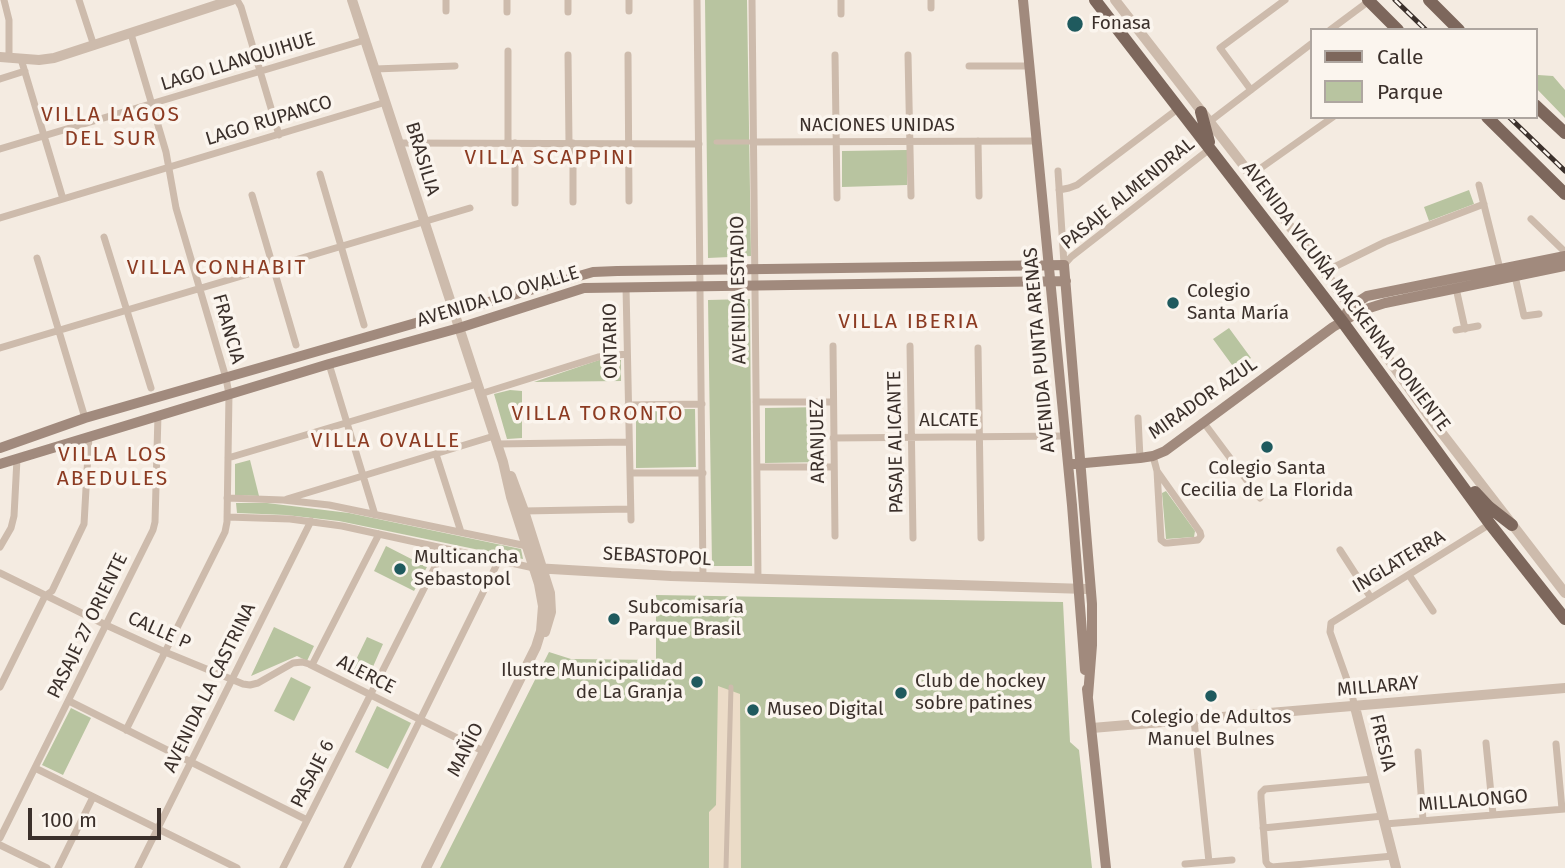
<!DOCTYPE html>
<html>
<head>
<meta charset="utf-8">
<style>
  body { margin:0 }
  #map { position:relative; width:1565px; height:868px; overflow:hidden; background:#f4ebe1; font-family:"Fira Sans",sans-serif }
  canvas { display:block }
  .legend { position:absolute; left:1310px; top:28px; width:228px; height:91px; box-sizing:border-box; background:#fbf5ee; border:2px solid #aea6a0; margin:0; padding:9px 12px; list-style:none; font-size:21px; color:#3b302b }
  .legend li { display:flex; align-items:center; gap:14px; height:35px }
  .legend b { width:35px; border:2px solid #aea6a0 }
  .scale { position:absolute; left:28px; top:808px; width:133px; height:32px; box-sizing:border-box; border:4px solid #3b302b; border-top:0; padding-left:9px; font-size:21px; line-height:24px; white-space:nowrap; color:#3b302b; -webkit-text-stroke:5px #fbf5ee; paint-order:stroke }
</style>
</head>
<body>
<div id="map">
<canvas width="1565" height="868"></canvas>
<ul class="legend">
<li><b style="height:9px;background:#7d675c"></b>Calle</li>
<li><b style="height:19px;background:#b8c4a0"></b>Parque</li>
</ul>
<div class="scale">100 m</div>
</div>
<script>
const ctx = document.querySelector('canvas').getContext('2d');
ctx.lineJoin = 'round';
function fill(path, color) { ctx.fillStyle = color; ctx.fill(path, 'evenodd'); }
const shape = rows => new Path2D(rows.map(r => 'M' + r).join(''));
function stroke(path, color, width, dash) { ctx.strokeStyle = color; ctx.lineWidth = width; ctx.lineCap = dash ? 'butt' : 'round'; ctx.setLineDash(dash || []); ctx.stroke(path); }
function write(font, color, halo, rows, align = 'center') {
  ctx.font = font + ' "Fira Sans",sans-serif'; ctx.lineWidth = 7; ctx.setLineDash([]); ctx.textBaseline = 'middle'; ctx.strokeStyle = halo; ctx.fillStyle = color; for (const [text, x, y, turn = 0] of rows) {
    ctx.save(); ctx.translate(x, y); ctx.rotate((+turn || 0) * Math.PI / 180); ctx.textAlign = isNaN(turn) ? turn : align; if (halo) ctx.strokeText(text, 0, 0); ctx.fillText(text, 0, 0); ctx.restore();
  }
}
fill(shape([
  [705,0,747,0,751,256,708,258],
  [1538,75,1553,76,1565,90,1565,118,1535,87,1535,78],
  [907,150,907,185,842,187,842,151],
  [1469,190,1474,204,1429,221,1424,207],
  [750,299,752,566,712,566,708,300],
  [1229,328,1251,358,1235,369,1213,339],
  [599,360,621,360,621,381,534,382],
  [510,390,522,391,522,438,507,439,494,394],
  [825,407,825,462,765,463,765,408],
  [636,409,695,409,696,467,636,468],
  [250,460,259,496,235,495,235,464],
  [1166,491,1195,531,1194,537,1166,539,1162,493],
  [236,503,267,503,349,513,521,549,523,559,339,521,286,515,237,513],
  [386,546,427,567,414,591,374,571],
  [656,595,1063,602,1070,742,1079,750,1092,868,440,868,549,652,571,659,656,660],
  [274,627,314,646,307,661,297,656,251,676],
  [367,637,383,644,368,678,351,670],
  [291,677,311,687,294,721,274,711],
  [377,706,411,723,388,769,355,752],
  [71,708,91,718,63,775,42,765]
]), '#b8c4a0');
fill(shape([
  [718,686,740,694,741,868,709,868,709,812,716,805]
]), '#ecdcc8');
stroke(shape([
  [716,142,753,142],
  [726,868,731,687]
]), '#cdbbac', 5);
stroke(shape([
  [4,0,9,20,9,58],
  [79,0,94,46],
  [237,0,241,7,279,135],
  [446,0,446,11],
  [568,0,568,12],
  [629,0,629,11],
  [697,0,703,577],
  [752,0,758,579],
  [841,0,841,14],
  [931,0,931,8],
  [507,12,507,0],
  [1330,30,1369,1],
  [508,51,508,143],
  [568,55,569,143],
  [628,55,629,201],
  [835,55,837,198],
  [908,55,911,196],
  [21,59,63,199],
  [969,66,1029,66],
  [375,69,455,66],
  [0,79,25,71],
  [1251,90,1220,48,1285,0],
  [1209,122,1311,44],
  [978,141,979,196],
  [753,142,1037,141],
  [399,143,699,144],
  [515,143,515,203],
  [0,149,365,40],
  [1058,171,1064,264],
  [320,174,364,325],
  [1251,175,1333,117],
  [1479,185,1500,269],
  [1059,190,1069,188,1077,185,1179,108],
  [252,195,296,345],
  [573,202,573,143],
  [0,218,386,102],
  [1531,219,1565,252],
  [104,237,151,388],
  [37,258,85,418],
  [1064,265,1071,257,1211,148],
  [1324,272,1385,242,1484,204],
  [1515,276,1524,316,1539,314],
  [626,287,631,520],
  [1456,288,1465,329],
  [1456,330,1478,326],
  [833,346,835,536],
  [910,346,913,538],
  [0,348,470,208],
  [978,348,981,538],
  [329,364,375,515],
  [480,394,598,357,627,354],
  [756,402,833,402],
  [628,405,702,404],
  [1138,418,1140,458],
  [1204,423,1260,498],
  [833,438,1065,436],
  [497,444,628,442],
  [436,454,461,532],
  [1153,456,1157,471,1161,540,1165,543,1168,543,1198,540,1201,536,1200,532,1157,471],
  [228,458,477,384],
  [757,467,833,467],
  [630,473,703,473],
  [227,498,283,500,329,505,527,546],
  [287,499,494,436],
  [524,511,630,509],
  [227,517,290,519,342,526,534,568],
  [0,547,11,528,14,516,17,459],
  [1340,550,1371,598],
  [0,573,106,625,165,652,243,684,250,685,258,683,293,663,302,662,309,664,485,752],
  [1409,575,1433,611],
  [312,665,379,534],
  [0,687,45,596,52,591,84,524,89,436],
  [69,701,307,820],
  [1355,707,1351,691,1330,632,1331,623,1490,524],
  [1194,720,1209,862],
  [126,730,225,532,227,522,229,394,226,378,176,208,166,152,131,34],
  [1486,743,1493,814],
  [1556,744,1562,809],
  [1418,752,1423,820],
  [35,768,237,868],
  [1373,779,1265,789,1261,793,1261,798,1266,862,1268,865,1272,867,1393,856],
  [1385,824,1565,809],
  [1263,828,1383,816],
  [0,838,153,530,155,522,158,415],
  [0,845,47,868],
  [1185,864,1232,860],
  [58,868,93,797],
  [138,868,311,521],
  [283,868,444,549],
  [347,868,499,560]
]), '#cdbbac', 7);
stroke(shape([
  [352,0,503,462,511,497,539,584,543,606,541,631,536,647,426,868],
  [1115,0,1251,175,1365,326,1431,419,1565,593],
  [0,57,39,60,54,58,232,0],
  [511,476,524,511,550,593,551,612,545,632],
  [534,568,671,576,1086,589],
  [1355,707,1396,868],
  [1092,728,1565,688]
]), '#cdbbac', 10);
stroke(shape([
  [1023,0,1072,505,1085,670],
  [1342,321,1350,307,1367,296,1565,256],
  [0,448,85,418,593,272,617,271,1064,265,1092,604,1092,645,1088,696],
  [0,464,329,364,459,328,584,288,1066,281],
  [1074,464,1140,458,1153,456,1165,451,1333,327,1363,310,1385,303,1565,266],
  [1087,689,1106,868]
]), '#a18a7d', 10);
stroke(shape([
  [1095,0,1281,241,1342,321,1490,524,1565,619],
  [1368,0,1398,30],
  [1429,0,1459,30],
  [1535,105,1565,133],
  [1201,112,1209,142],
  [1487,117,1565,194],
  [1475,492,1489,507,1512,525]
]), '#7d675c', 12);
const rail = shape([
  [1395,0,1426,30],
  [1509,117,1565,171]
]);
stroke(rail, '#3b302b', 5);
stroke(rail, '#fbf5ee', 2.5, [8]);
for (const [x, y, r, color] of [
  [1075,24,9,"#1f5a5e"],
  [1173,303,7,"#1f5a5e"],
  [1267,447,7,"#1f5a5e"],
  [400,569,7,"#1f5a5e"],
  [614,619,7,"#1f5a5e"],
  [697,682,7,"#1f5a5e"],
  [901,693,7,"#1f5a5e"],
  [1211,696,7,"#1f5a5e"],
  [753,710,7,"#1f5a5e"]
]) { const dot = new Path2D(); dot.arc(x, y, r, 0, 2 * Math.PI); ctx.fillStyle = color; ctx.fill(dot); stroke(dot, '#fbf5ee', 2.5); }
write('19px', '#3b302b', '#fbf5ee', [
  ["Fonasa",1091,24],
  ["Colegio",1187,292],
  ["Santa María",1187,314],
  ["Colegio Santa",1267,469,"center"],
  ["Cecilia de La Florida",1267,491,"center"],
  ["Multicancha",414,558],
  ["Sebastopol",414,580],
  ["Subcomisaría",628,608],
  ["Parque Brasil",628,630],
  ["Ilustre Municipalidad",683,671,"right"],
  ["de La Granja",683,693,"right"],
  ["Club de hockey",915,682],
  ["sobre patines",915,704],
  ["Museo Digital",767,710],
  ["Colegio de Adultos",1211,718,"center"],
  ["Manuel Bulnes",1211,740,"center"]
], 'left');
write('19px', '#3b302b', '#fbf5ee', [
  ["LAGO LLANQUIHUE",238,62,-17],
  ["LAGO RUPANCO",269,121,-17],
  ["NACIONES UNIDAS",877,126],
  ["BRASILIA",422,159,73],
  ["PASAJE ALMENDRAL",1128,194,-39],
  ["AVENIDA ESTADIO",739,290,-91],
  ["AVENIDA LO OVALLE",498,297,-17],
  ["AVENIDA VICUÑA MACKENNA PONIENTE",1346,297,53],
  ["FRANCIA",228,329,74],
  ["ONTARIO",611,341,-91],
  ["AVENIDA PUNTA ARENAS",1040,350,-95],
  ["MIRADOR AZUL",1203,399,-35],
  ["ALCATE",949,421],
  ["ARANJUEZ",818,441,-91],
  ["PASAJE ALICANTE",896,442,-91],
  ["SEBASTOPOL",657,557,3],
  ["INGLATERRA",1399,562,-31],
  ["PASAJE 27 ORIENTE",88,626,-64],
  ["CALLE P",159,631,24],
  ["ALERCE",366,675,27],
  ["MILLARAY",1378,687,-5],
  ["AVENIDA LA CASTRINA",210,688,-64],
  ["FRESIA",1382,743,76],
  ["MAÑÍO",466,750,-63],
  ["PASAJE 6",313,774,-63],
  ["MILLALONGO",1473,801,-5]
]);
ctx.letterSpacing = '2px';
write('21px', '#8c3b22', '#fbf5ee', [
  ["VILLA LAGOS",111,115],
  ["DEL SUR",111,139],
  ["VILLA SCAPPINI",550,158],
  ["VILLA CONHABIT",217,268],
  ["VILLA IBERIA",909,322],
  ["VILLA TORONTO",598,414],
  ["VILLA OVALLE",386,441],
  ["VILLA LOS",113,455],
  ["ABEDULES",113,479]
]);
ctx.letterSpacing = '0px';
</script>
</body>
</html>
